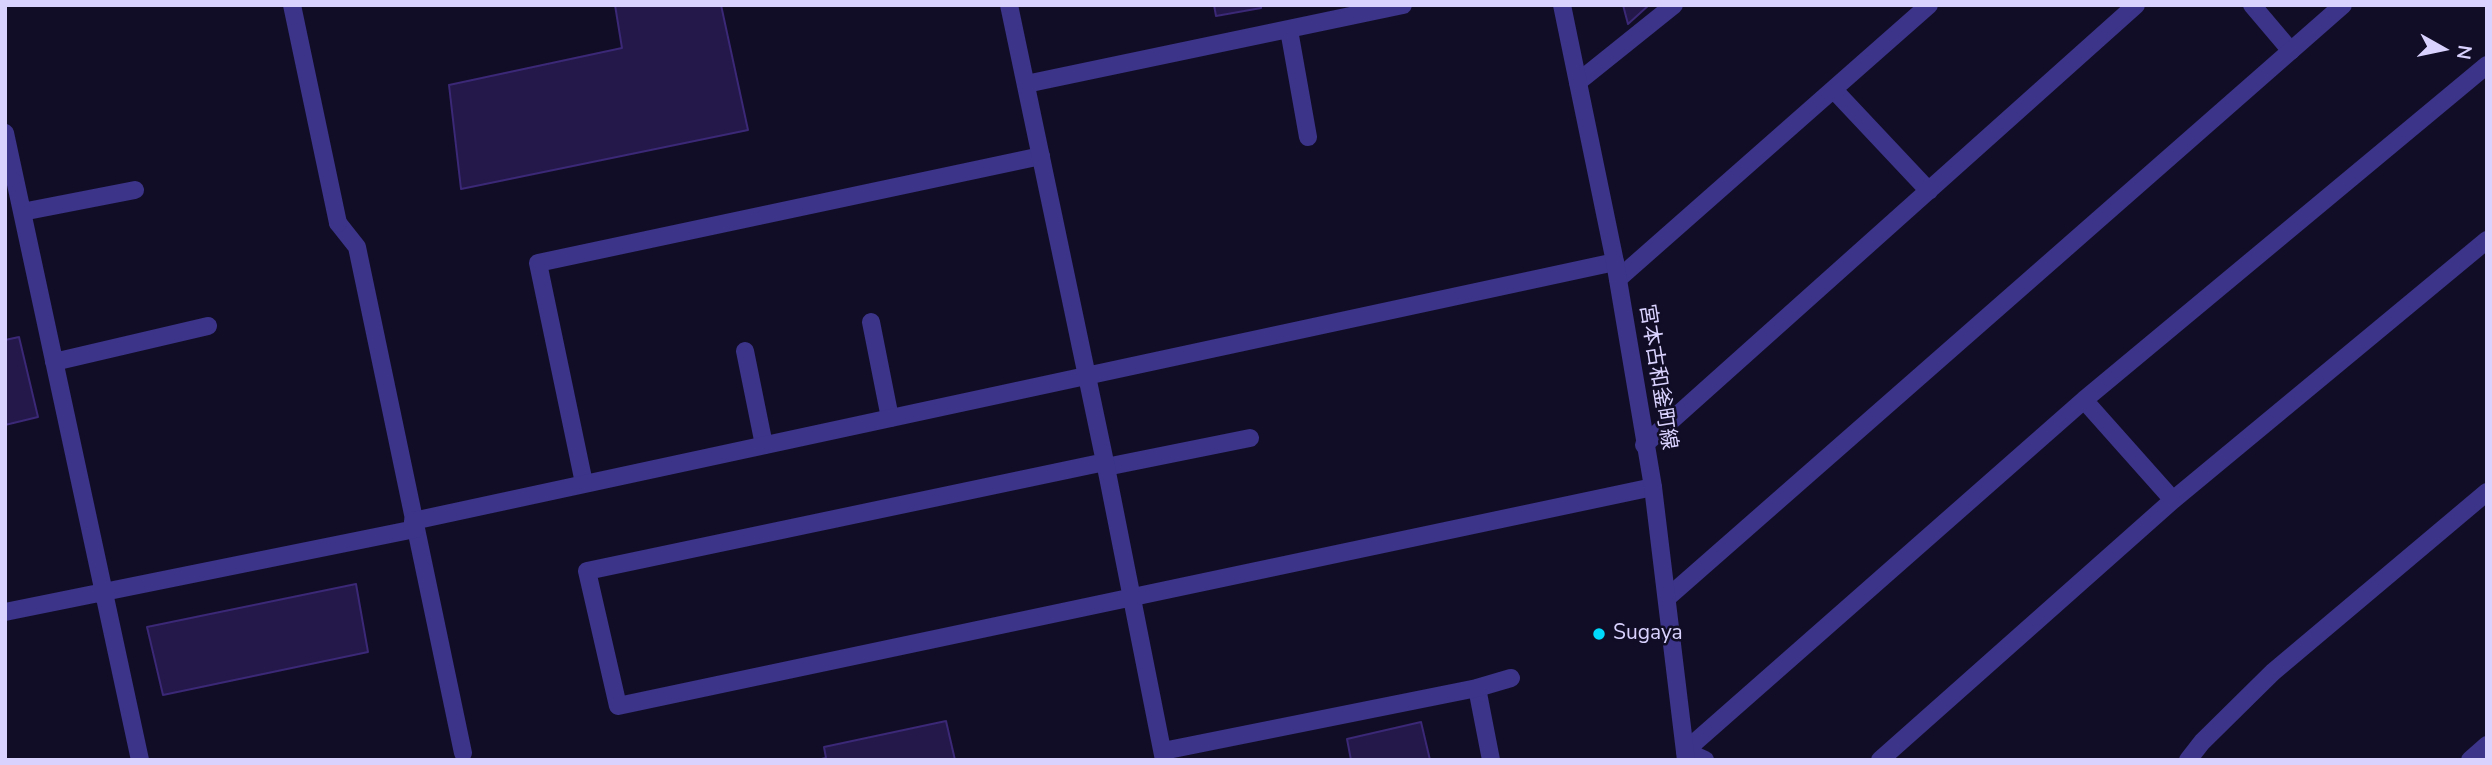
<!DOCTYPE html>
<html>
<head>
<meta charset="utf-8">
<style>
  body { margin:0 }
  #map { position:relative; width:2492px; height:765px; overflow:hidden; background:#120d26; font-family:"Nunito Sans",sans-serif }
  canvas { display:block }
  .frame { position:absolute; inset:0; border:7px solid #d9d2ff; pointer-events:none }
  .north { position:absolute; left:2408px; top:14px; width:70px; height:70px; -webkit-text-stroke:5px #120d26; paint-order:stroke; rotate:99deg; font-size:19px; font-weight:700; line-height:28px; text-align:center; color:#d9d2ff }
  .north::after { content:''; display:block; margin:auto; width:24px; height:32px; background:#d9d2ff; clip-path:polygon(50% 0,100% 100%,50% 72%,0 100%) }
</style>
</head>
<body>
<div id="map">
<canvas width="2492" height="765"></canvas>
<div class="frame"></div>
<div class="north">N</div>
</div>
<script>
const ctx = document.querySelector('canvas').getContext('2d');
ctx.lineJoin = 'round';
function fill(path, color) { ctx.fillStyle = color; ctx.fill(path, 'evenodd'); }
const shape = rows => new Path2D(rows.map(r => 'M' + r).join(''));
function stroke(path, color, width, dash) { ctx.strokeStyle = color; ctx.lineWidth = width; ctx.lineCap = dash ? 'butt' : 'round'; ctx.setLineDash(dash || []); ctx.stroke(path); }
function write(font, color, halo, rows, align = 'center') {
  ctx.font = font + ' "Nunito Sans","Noto Sans JP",sans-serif'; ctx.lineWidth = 5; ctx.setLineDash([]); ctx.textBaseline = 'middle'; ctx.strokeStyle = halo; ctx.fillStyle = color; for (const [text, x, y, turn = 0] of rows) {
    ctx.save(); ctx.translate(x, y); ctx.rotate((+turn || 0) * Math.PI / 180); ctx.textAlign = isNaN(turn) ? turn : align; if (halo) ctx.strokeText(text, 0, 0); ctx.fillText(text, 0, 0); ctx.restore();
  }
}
const building = shape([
  [615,5,721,5,748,130,461,189,449,85,622,48,615,5],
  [1214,5,1261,5,1261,8,1216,16,1214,5],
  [1623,5,1649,5,1628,24,1623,5],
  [19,337,38,417,5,425,5,340,19,337],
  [356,584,368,652,163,695,147,627,356,584],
  [946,721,955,760,817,760,826,758,824,747,946,721],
  [1421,722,1430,760,1351,760,1347,739,1421,722]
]);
fill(building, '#231849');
stroke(building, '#3b2876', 2);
stroke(shape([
  [2252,5,2291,51],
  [1578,82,1674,5],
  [1834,90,1929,191],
  [338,223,357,247,463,753],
  [1618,279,1929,5],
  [871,322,890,418],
  [745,351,764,445],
  [2084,400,2173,500],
  [1644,445,2136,5],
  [1106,467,1250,438],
  [584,483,538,263,1041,156],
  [1477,688,1491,760],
  [1705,760,1685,751,2084,400,2487,65],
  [1880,760,2173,500,2487,240]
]), '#3b3489', 18);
stroke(shape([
  [292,5,338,223],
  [1009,5,1105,462,1164,760],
  [1289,30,1308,137],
  [1026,84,1403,5],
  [5,133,140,760],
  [22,212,135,190],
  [54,362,208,326],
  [1105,462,587,571,618,706,1653,487],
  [413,521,1615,262],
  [1667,598,2343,5],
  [5,612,415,529],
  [1163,751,1477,688,1511,678],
  [2188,760,2202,742,2273,672,2487,492],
  [2470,760,2487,745]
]), '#3b3489', 18);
stroke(shape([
  [1562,5,1615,262,1653,487,1686,760]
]), '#3b3489', 18);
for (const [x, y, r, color] of [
  [1599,634,7,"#00dafd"]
]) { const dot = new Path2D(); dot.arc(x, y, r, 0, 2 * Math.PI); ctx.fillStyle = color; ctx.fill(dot); stroke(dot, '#120d26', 2.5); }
write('21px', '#d9d2ff', '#120d26', [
  ["宮本古和釜町線",1657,377,81]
]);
write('21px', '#d9d2ff', '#120d26', [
  ["Sugaya",1613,634]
], 'left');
</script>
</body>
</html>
